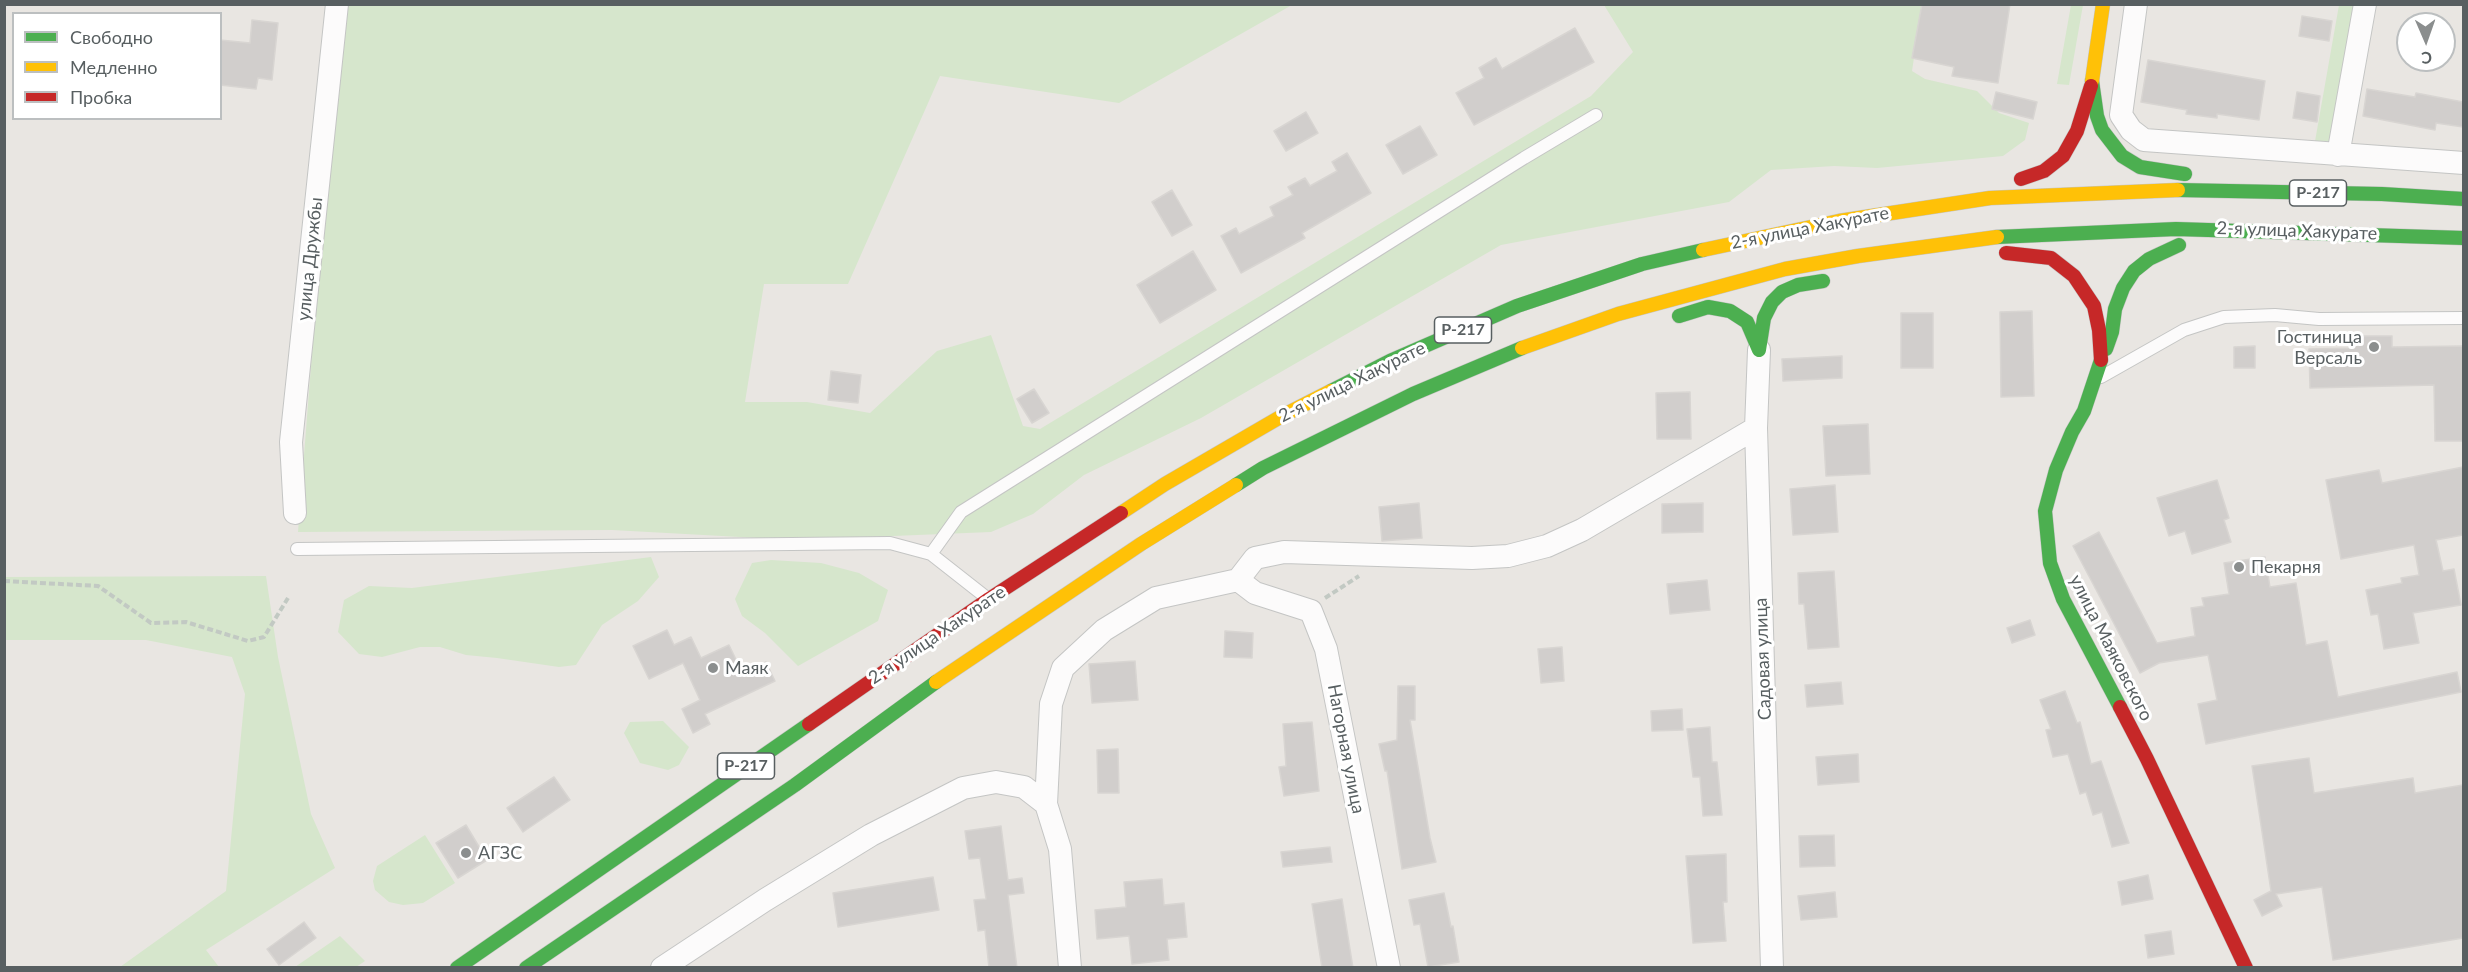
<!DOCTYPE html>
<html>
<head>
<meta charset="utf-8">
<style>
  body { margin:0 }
  #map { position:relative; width:2468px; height:972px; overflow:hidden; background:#e9e6e2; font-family:Lato,sans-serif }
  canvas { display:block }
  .frame { position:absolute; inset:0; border:6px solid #585f61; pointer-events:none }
  .legend { position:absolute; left:12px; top:12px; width:210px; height:108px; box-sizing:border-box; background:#fff; border:2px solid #bcbfc0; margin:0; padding:8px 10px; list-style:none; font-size:18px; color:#585f61 }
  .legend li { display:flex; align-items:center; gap:12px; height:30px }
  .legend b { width:30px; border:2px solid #bcbfc0 }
  .north { position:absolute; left:2396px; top:12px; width:60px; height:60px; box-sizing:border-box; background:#fff; border:2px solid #bcbfc0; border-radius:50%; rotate:178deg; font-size:16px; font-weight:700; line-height:24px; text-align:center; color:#585f61 }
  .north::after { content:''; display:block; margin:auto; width:21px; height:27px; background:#8b8e8e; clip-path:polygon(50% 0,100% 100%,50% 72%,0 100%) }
</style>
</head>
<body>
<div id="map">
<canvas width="2468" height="972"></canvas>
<div class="frame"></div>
<ul class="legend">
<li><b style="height:8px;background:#4caf50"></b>Свободно</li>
<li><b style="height:8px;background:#ffc107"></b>Медленно</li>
<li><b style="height:8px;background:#c62828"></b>Пробка</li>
</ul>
<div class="north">С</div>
</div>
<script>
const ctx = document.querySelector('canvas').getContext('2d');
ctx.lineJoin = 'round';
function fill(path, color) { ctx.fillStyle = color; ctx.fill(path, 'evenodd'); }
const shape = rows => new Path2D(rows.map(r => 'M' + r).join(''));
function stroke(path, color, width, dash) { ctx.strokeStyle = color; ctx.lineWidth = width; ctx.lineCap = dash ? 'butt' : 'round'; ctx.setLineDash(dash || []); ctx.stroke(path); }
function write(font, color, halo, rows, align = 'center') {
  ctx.font = font + ' Lato,sans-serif'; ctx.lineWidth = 6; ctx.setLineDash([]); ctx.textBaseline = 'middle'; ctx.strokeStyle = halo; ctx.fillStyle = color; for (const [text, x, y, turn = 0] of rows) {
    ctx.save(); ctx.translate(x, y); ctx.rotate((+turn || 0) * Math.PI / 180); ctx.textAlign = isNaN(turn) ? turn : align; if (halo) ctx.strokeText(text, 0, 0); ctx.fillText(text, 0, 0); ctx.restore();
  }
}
fill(shape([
  [344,5,1292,5,1119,103,940,76,848,284,764,284,745,402,807,402,870,413,937,351,991,335,1023,426,1040,429,1591,96,1633,52,1604,5,1922,5,1912,71,1925,79,1977,91,1999,113,2029,123,2025,140,2003,156,1877,168,1834,166,1771,170,1729,202,1501,245,1201,418,1084,475,1033,514,991,532,795,540,612,530,298,532,331,110],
  [2071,5,2083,5,2069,85,2057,84],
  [2339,5,2362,5,2335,144,2314,147],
  [651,557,659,577,638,601,602,625,576,665,559,667,497,658,466,655,440,647,420,647,382,657,359,654,338,632,344,600,369,586,412,588],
  [771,560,821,563,859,573,888,590,878,621,798,666,765,633,742,616,735,599,752,563],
  [266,576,278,657,311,814,335,868,206,950,219,967,120,967,226,891,245,694,232,657,146,640,5,640,5,577],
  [663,721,689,747,679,765,668,770,640,763,624,733,630,722],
  [425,835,455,883,423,903,403,905,389,902,375,890,373,881,377,866],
  [340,936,365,961,356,967,295,967]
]), '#d6e6cc');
const building = shape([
  [1922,4,2010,4,1998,83,1952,76,1954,67,1912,58,1922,4],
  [2302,16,2332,21,2329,41,2299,36,2302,16],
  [252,20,278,23,272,80,258,78,256,89,220,85,220,40,250,43,252,20],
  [1575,28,1594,62,1474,125,1456,93,1484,78,1479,68,1496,58,1502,69,1575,28],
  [2148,60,2265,81,2259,120,2217,114,2217,118,2186,114,2187,110,2141,102,2148,60],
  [2367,89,2415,97,2416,93,2463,102,2463,127,2436,123,2435,130,2363,116,2367,89],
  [1996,92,2037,102,2033,119,1992,109,1996,92],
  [2297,92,2320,96,2317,122,2293,118,2297,92],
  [1306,112,1318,133,1286,151,1274,131,1306,112],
  [1420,126,1437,155,1403,174,1386,145,1420,126],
  [1347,153,1371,193,1302,233,1305,238,1241,273,1221,236,1236,228,1239,234,1274,216,1270,207,1293,195,1288,187,1305,178,1310,186,1337,171,1332,162,1347,153],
  [1172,190,1192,225,1172,236,1152,202,1172,190],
  [1193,251,1216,290,1160,323,1137,285,1193,251],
  [2032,311,2034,396,2001,397,2000,312,2032,311],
  [1901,313,1933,313,1933,368,1901,368,1901,313],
  [2353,336,2392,336,2392,347,2463,346,2463,441,2435,441,2434,385,2310,388,2309,349,2354,348,2353,336],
  [2255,346,2255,368,2234,368,2234,347,2255,346],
  [1842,356,1842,378,1783,381,1782,359,1842,356],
  [831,371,861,375,858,403,828,400,831,371],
  [1034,389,1049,413,1032,423,1017,399,1034,389],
  [1690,392,1691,439,1657,439,1656,393,1690,392],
  [1868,424,1870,474,1826,476,1823,426,1868,424],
  [2463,467,2463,535,2436,540,2443,571,2454,569,2461,605,2413,613,2419,643,2384,649,2378,614,2371,615,2366,590,2402,583,2401,578,2419,575,2414,545,2341,559,2326,480,2379,470,2382,483,2463,467],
  [2217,480,2229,518,2224,520,2231,542,2192,554,2185,531,2169,536,2157,498,2217,480],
  [1835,485,1838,532,1793,535,1790,489,1835,485],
  [1419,503,1422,538,1382,541,1379,507,1419,503],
  [1703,503,1703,532,1662,533,1662,504,1703,503],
  [2099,532,2157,643,2195,636,2191,608,2204,606,2202,598,2229,594,2224,563,2265,557,2270,587,2296,583,2306,645,2327,641,2338,697,2457,672,2461,692,2206,744,2198,704,2217,700,2208,655,2159,663,2140,673,2073,546,2099,532],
  [1834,571,1839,647,1808,649,1804,604,1799,604,1798,573,1834,571],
  [1707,580,1710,610,1670,614,1667,584,1707,580],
  [2030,620,2035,635,2012,643,2007,628,2030,620],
  [667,630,674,645,691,637,701,658,729,645,743,674,766,662,775,681,705,714,710,724,693,733,682,709,700,700,683,663,649,679,633,646,667,630],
  [1225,631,1253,633,1252,658,1224,657,1225,631],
  [1562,647,1564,681,1541,683,1538,649,1562,647],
  [1135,661,1138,700,1092,703,1089,664,1135,661],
  [1841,682,1843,704,1807,707,1805,685,1841,682],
  [1398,686,1415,686,1415,720,1410,720,1430,838,1436,862,1402,869,1387,771,1385,771,1379,744,1397,740,1398,686],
  [2065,691,2077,723,2080,722,2091,764,2101,761,2129,843,2112,847,2102,812,2093,815,2086,792,2080,794,2068,754,2053,757,2046,730,2051,729,2040,700,2065,691],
  [1682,709,1683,730,1652,731,1651,711,1682,709],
  [1312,722,1319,791,1284,796,1279,767,1286,766,1283,724,1312,722],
  [1710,727,1712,762,1717,762,1722,815,1703,816,1700,777,1693,777,1687,729,1710,727],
  [1118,749,1119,793,1098,793,1097,750,1118,749],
  [1858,754,1859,782,1818,785,1816,757,1858,754],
  [2309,758,2314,793,2413,778,2415,793,2463,785,2463,938,2333,960,2322,887,2276,894,2282,906,2262,916,2254,900,2271,891,2252,766,2309,758],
  [554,777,570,800,523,832,507,808,554,777],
  [466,825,487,860,458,878,436,843,466,825],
  [1001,826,1008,880,1022,878,1024,893,1008,895,1017,968,989,968,985,930,978,931,974,900,986,899,980,858,969,859,965,831,1001,826],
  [1834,835,1835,866,1800,867,1799,836,1834,835],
  [1330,847,1332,862,1283,867,1281,852,1330,847],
  [1726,854,1727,902,1723,902,1726,941,1693,943,1686,856,1726,854],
  [2148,875,2153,899,2122,905,2118,882,2148,875],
  [933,877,939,910,838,927,833,893,933,877],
  [1162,879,1164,905,1184,903,1187,937,1167,939,1169,960,1132,964,1129,936,1097,939,1095,910,1126,907,1124,882,1162,879],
  [1835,892,1837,917,1801,920,1798,896,1835,892],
  [1444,893,1451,927,1453,926,1459,962,1428,967,1420,924,1414,925,1409,900,1444,893],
  [1342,899,1353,968,1322,968,1312,904,1342,899],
  [304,922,316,938,279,965,267,949,304,922],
  [2171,931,2174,954,2148,958,2145,935,2171,931]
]);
fill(building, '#d1cecc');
stroke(building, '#d8d5d2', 1.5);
const lane = shape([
  [2101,377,2184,330,2224,317,2275,315,2319,319,2464,318],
  [297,549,890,543,931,554],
  [987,598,931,554,961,512,1524,158,1596,115]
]);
const street = shape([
  [2136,4,2121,115,2131,130,2144,140,2464,163],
  [2338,155,2365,4],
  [1759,350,1756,428,1772,968],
  [295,513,291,442,337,4],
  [1238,580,1255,593,1311,611,1326,649,1389,968],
  [1046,804,1060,849,1070,968],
  [662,968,765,900,871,835,963,788,996,782,1024,787,1046,804,1051,704,1063,668,1104,630,1156,598,1238,580,1255,558,1284,552,1472,558,1508,556,1547,546,1582,530,1756,428]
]);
const fast = shape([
  [2092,81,2097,116,2102,130,2122,156,2140,167,2185,174],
  [2178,190,2382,194,2464,199],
  [1997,237,2176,229,2464,238],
  [1679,316,1708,307,1730,311,1747,322,1759,350,1764,318,1772,302,1782,292,1798,285,1823,281],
  [2106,349,2112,332,2115,309,2123,288,2134,271,2149,259,2179,245],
  [2101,360,2084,411,2072,432,2056,470,2045,511,2050,563,2063,599,2120,707],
  [1331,391,1390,361,1517,306,1642,264,1703,250],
  [1236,485,1263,468,1413,394,1522,348],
  [457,968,809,724],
  [526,968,795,785,936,682]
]);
const slow = shape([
  [2092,81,2103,4],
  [1703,250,1839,221,1990,198,2178,190],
  [1522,348,1618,314,1785,269,1858,256,1997,237],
  [1121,513,1165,484,1282,416,1331,391],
  [936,682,1141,544,1236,485]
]);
const jam = shape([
  [2021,179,2044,171,2063,156,2077,131,2091,86],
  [2006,253,2051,258,2074,276,2094,306,2099,330,2101,360],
  [2120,707,2147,759,2246,968],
  [809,724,989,599,1121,513]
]);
stroke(lane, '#c4c5c4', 14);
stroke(street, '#c4c5c4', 24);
stroke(fast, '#c4c4c3', 15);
stroke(slow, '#c4c4c3', 15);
stroke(jam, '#c4c4c3', 15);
stroke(shape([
  [4,581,98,586,151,623,186,622,248,641,264,637,288,598],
  [1325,598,1359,576]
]), '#c2c9c3', 4, [6, 3]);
stroke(lane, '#fcfbfb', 12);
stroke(street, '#fcfbfb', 22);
stroke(fast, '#4caf50', 14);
stroke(slow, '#ffc107', 14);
stroke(jam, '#c62828', 14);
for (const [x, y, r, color] of [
  [2374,347,6,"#8b8e8e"],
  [2239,567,6,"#8b8e8e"],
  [713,668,6,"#8b8e8e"],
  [466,853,6,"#8b8e8e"]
]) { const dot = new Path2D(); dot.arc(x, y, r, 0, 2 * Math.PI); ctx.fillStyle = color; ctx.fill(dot); stroke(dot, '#fff', 2); }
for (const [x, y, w] of [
  [2318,193,57],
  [1463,330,57],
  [746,766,57]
]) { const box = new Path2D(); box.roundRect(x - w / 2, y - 13, w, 26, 4.5); ctx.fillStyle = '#fff'; ctx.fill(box); stroke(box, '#585f61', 1.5); }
write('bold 16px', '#585f61', null, [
  ["Р-217",2318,193],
  ["Р-217",1463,330],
  ["Р-217",746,766]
]);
write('18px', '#585f61', '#fff', [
  ["2-я улица Хакурате",1810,228,-11],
  ["2-я улица Хакурате",2297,231,2],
  ["улица Дружбы",310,259,-84],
  ["2-я улица Хакурате",1352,382,-26],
  ["2-я улица Хакурате",937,635,-34],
  ["улица Маяковского",2111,648,63],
  ["Садовая улица",1763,659,-92],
  ["Нагорная улица",1346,749,79]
]);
write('18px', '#585f61', '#fff', [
  ["Гостиница",2362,337,"right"],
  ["Версаль",2362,358,"right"],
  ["Пекарня",2251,567],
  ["Маяк",725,668],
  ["АГЗС",478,853]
], 'left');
</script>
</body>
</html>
